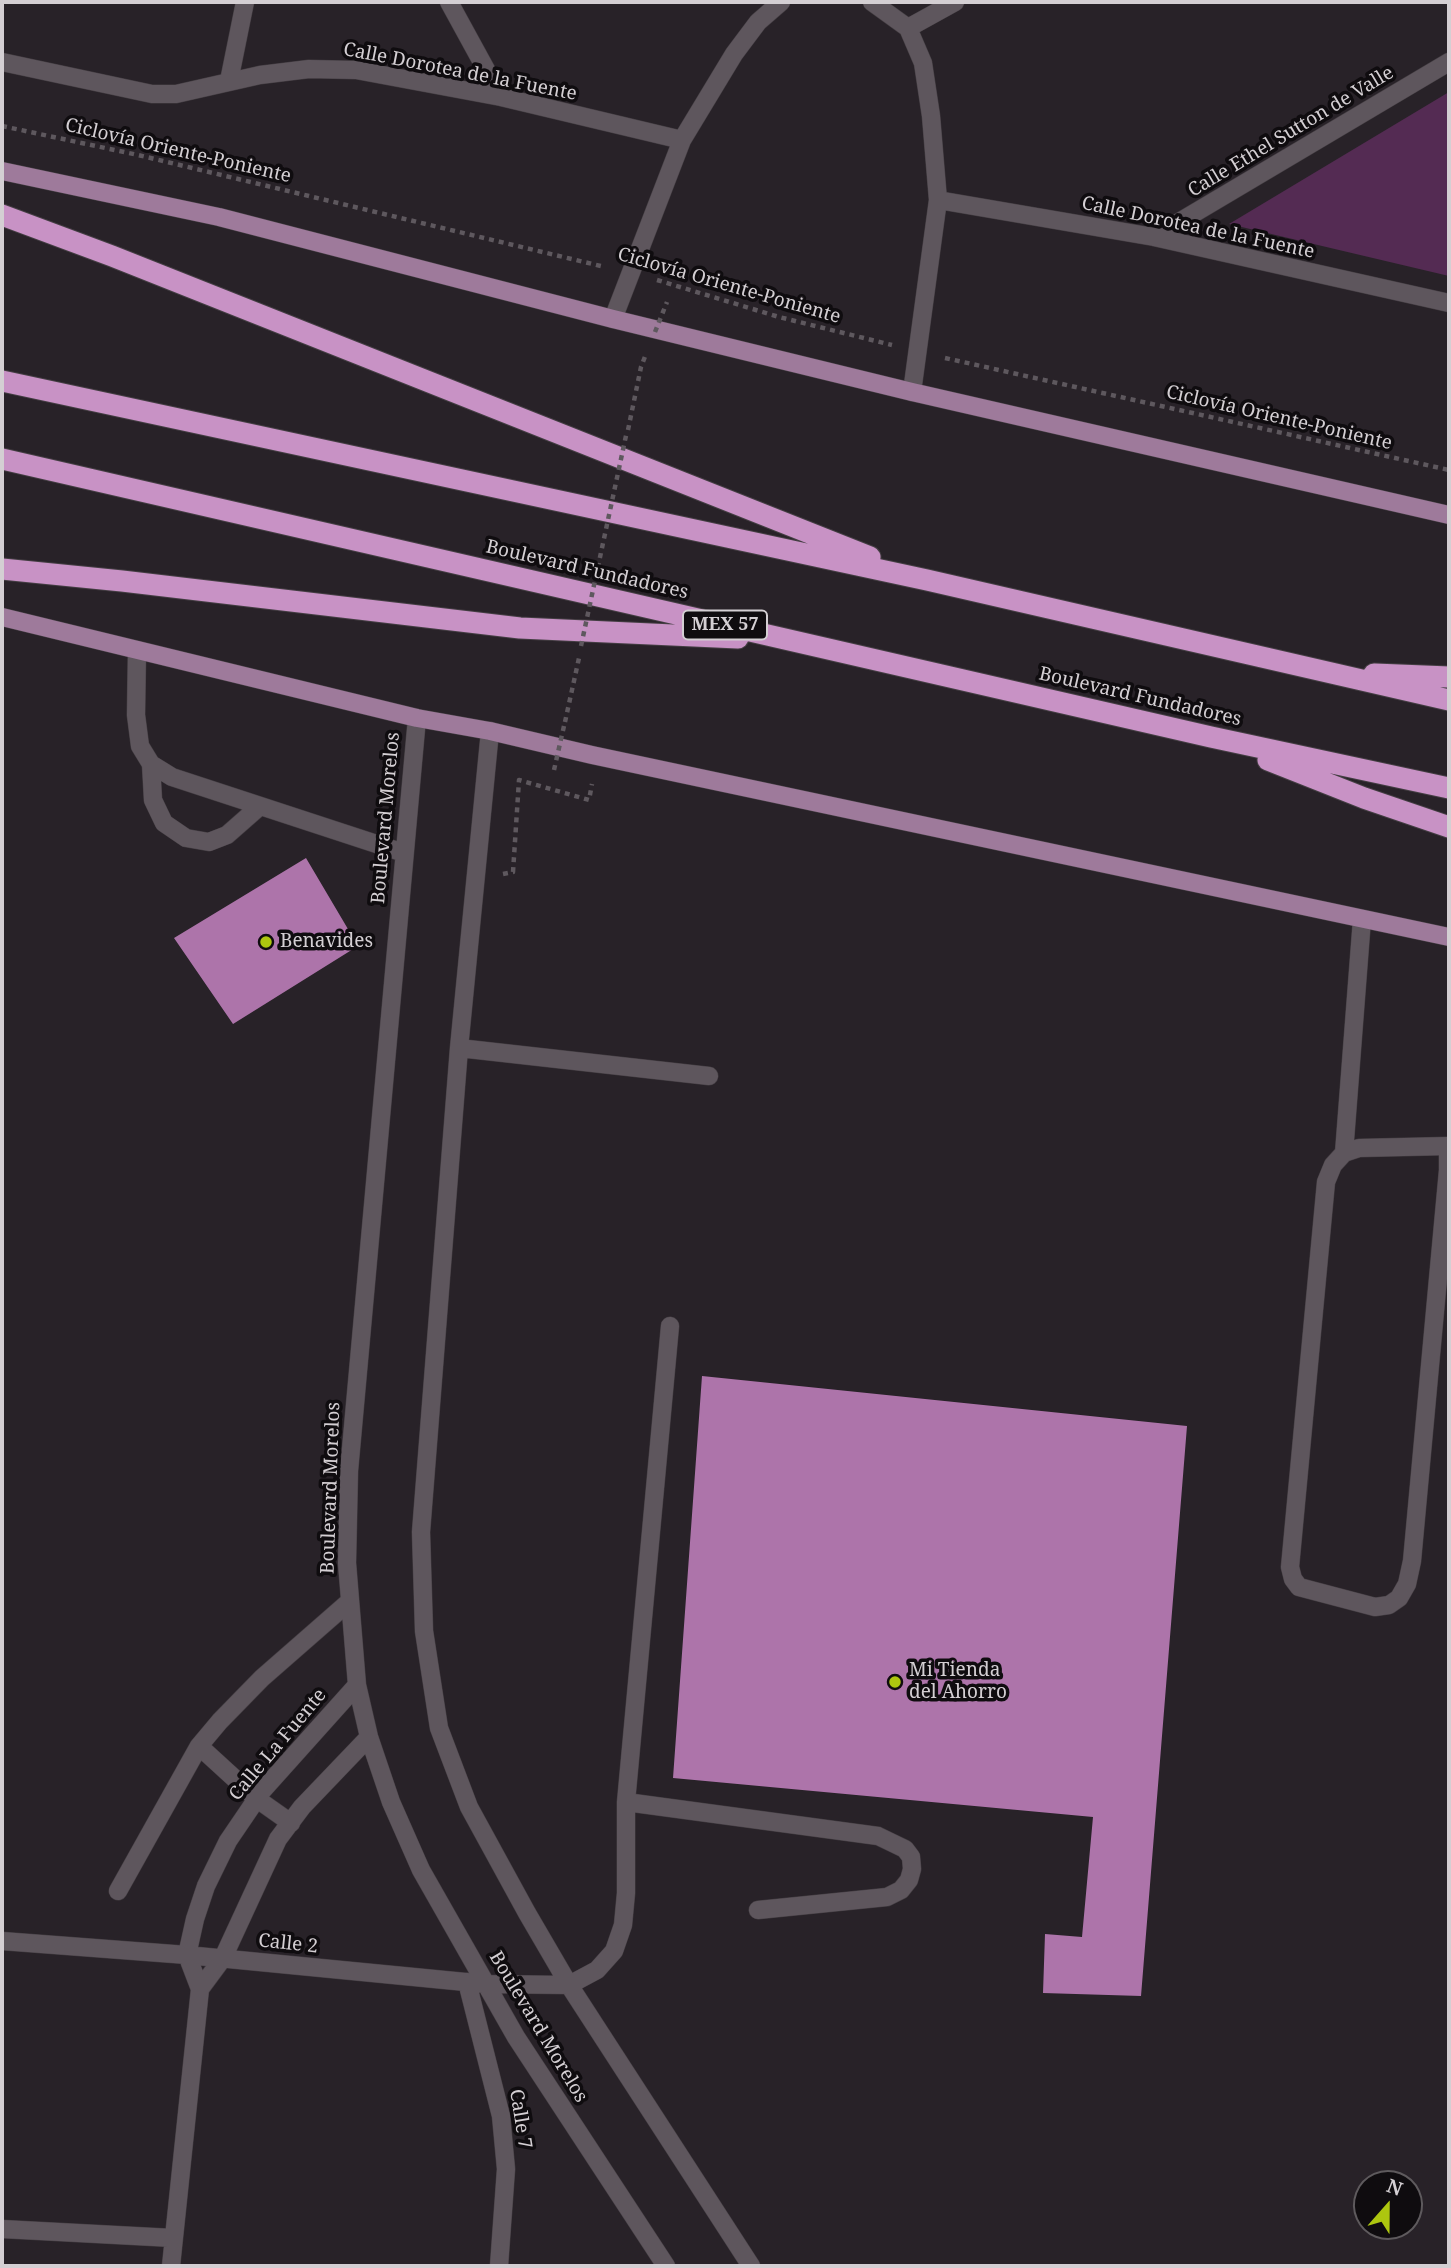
<!DOCTYPE html>
<html>
<head>
<meta charset="utf-8">
<style>
  body { margin:0 }
  #map { position:relative; width:1451px; height:2268px; overflow:hidden; background:#282228; font-family:"Noto Serif",serif }
  canvas { display:block }
  .frame { position:absolute; inset:0; border:4px solid #d4cfd3; pointer-events:none }
  .north { position:absolute; left:1353px; top:2170px; width:70px; height:70px; box-sizing:border-box; background:#0f0c0f; border:2px solid #5e5a5d; border-radius:50%; rotate:21deg; font-size:19px; font-weight:700; line-height:28px; text-align:center; color:#d4cfd3 }
  .north::after { content:''; display:block; margin:auto; width:24px; height:32px; background:#adc60f; clip-path:polygon(50% 0,100% 100%,50% 72%,0 100%) }
</style>
</head>
<body>
<div id="map">
<canvas width="1451" height="2268"></canvas>
<div class="frame"></div>
<div class="north">N</div>
</div>
<script>
const ctx = document.querySelector('canvas').getContext('2d');
ctx.lineJoin = 'round';
function fill(path, color) { ctx.fillStyle = color; ctx.fill(path, 'evenodd'); }
const shape = rows => new Path2D(rows.map(r => 'M' + r).join(''));
function stroke(path, color, width, dash) { ctx.strokeStyle = color; ctx.lineWidth = width; ctx.lineCap = dash ? 'butt' : 'round'; ctx.setLineDash(dash || []); ctx.stroke(path); }
function write(font, color, halo, rows, align = 'center') {
  ctx.font = font + ' "Noto Serif",serif'; ctx.lineWidth = 7; ctx.setLineDash([]); ctx.textBaseline = 'middle'; ctx.strokeStyle = halo; ctx.fillStyle = color; for (const [text, x, y, turn = 0] of rows) {
    ctx.save(); ctx.translate(x, y); ctx.rotate((+turn || 0) * Math.PI / 180); ctx.textAlign = isNaN(turn) ? turn : align; if (halo) ctx.strokeText(text, 0, 0); ctx.fillText(text, 0, 0); ctx.restore();
  }
}
fill(shape([
  [1449,92,1449,276,1229,224]
]), '#542b53');
fill(shape([
  [306,858,358,946,233,1024,174,938],
  [702,1376,1187,1426,1141,1996,1043,1993,1045,1934,1082,1937,1093,1817,673,1778]
]), '#ad74aa');
const minor = shape([
  [449,2,501,97],
  [872,2,908,28,923,63,931,116,938,200,912,392],
  [908,28,955,2],
  [2,62,152,94,176,94,260,75,309,69,356,70,501,97,682,140],
  [229,81,245,2],
  [938,200,1154,237,1449,303],
  [1154,237,1449,62],
  [613,319,682,140,734,54,758,22,781,2],
  [137,650,136,715,140,746,151,764,172,777,404,853],
  [417,718,349,1471,347,1563,357,1685,369,1737,391,1802,421,1870,516,2037,666,2266],
  [490,731,459,1048,421,1532,424,1631,439,1728,469,1807,527,1913,569,1985,751,2266],
  [151,764,153,800,164,823,186,838,209,842,227,835,260,806],
  [459,1048,709,1076],
  [1448,1146,1448,1170,1412,1561,1407,1584,1399,1598,1389,1605,1375,1607,1299,1587,1293,1579,1290,1567,1326,1182,1333,1165,1344,1153,1359,1148,1448,1146,1449,1146],
  [1344,1153,1362,919],
  [199,1746,257,1799,291,1823],
  [626,1802,878,1836,905,1849,911,1857,912,1869,909,1880,901,1890,887,1897,758,1910],
  [118,1891,199,1746,220,1721,262,1678,350,1601],
  [2,1941,187,1955,486,1984,569,1985,597,1970,614,1951,623,1925,626,1893,626,1802,670,1326],
  [467,1982,501,2116,506,2169,499,2266],
  [200,1989,223,1958,278,1839,302,1807,369,1737],
  [2,2229,173,2238],
  [171,2266,200,1989,187,1955,195,1919,206,1886,228,1841,262,1791,357,1685]
]);
const major = shape([
  [2,171,219,217,613,319,912,392,1449,515],
  [2,617,417,718,490,731,592,755,1449,937]
]);
const highway = shape([
  [2,215,112,256,870,557],
  [2,381,927,580,1449,700],
  [2,459,1211,737,1449,788],
  [2,569,122,581,520,628,738,638],
  [1374,674,1449,677],
  [1268,760,1364,798,1449,827]
]);
stroke(minor, '#443e43', 19);
stroke(major, '#443e43', 19);
stroke(highway, '#443e43', 23);
stroke(shape([
  [2,126,138,155,605,267],
  [657,280,779,317,892,345],
  [945,358,1449,470],
  [628,430,641,367,646,354],
  [565,722,579,658],
  [503,874,513,872,519,780,589,800,592,784]
]), '#5e585e', 4.5, [5, 5]);
stroke(minor, '#5e565d', 18);
stroke(major, '#9e7a9b', 18);
stroke(highway, '#c892c5', 21);
stroke(shape([
  [655,332,667,302],
  [581,646,627,431],
  [554,770,564,726]
]), '#5e585e', 4.5, [5, 5]);
for (const [x, y, r, color] of [
  [266,942,7,"#adc60f"],
  [895,1682,7,"#adc60f"]
]) { const dot = new Path2D(); dot.arc(x, y, r, 0, 2 * Math.PI); ctx.fillStyle = color; ctx.fill(dot); stroke(dot, '#0f0c0f', 2.5); }
for (const [x, y, w] of [
  [725,625,84]
]) { const box = new Path2D(); box.roundRect(x - w / 2, y - 14.5, w, 29, 5); ctx.fillStyle = '#0f0c0f'; ctx.fill(box); stroke(box, '#d4cfd3', 2); }
write('bold 18px', '#d4cfd3', null, [
  ["MEX 57",725,625]
]);
write('19px', '#d4cfd3', '#0f0c0f', [
  ["Calle Dorotea de la Fuente",460,72,11],
  ["Calle Ethel Sutton de Valle",1291,132,-31],
  ["Ciclovía Oriente-Poniente",178,151,13],
  ["Calle Dorotea de la Fuente",1198,228,12],
  ["Ciclovía Oriente-Poniente",729,286,16],
  ["Ciclovía Oriente-Poniente",1279,418,13],
  ["Boulevard Fundadores",587,570,13],
  ["Boulevard Fundadores",1140,697,13],
  ["Boulevard Morelos",386,818,-85],
  ["Boulevard Morelos",331,1488,-88],
  ["Calle La Fuente",278,1745,-50],
  ["Calle 2",288,1944,6],
  ["Boulevard Morelos",538,2027,59],
  ["Calle 7",520,2119,81]
]);
write('19px', '#d4cfd3', '#0f0c0f', [
  ["Benavides",280,942],
  ["Mi Tienda",909,1671],
  ["del Ahorro",909,1693]
], 'left');
</script>
</body>
</html>
